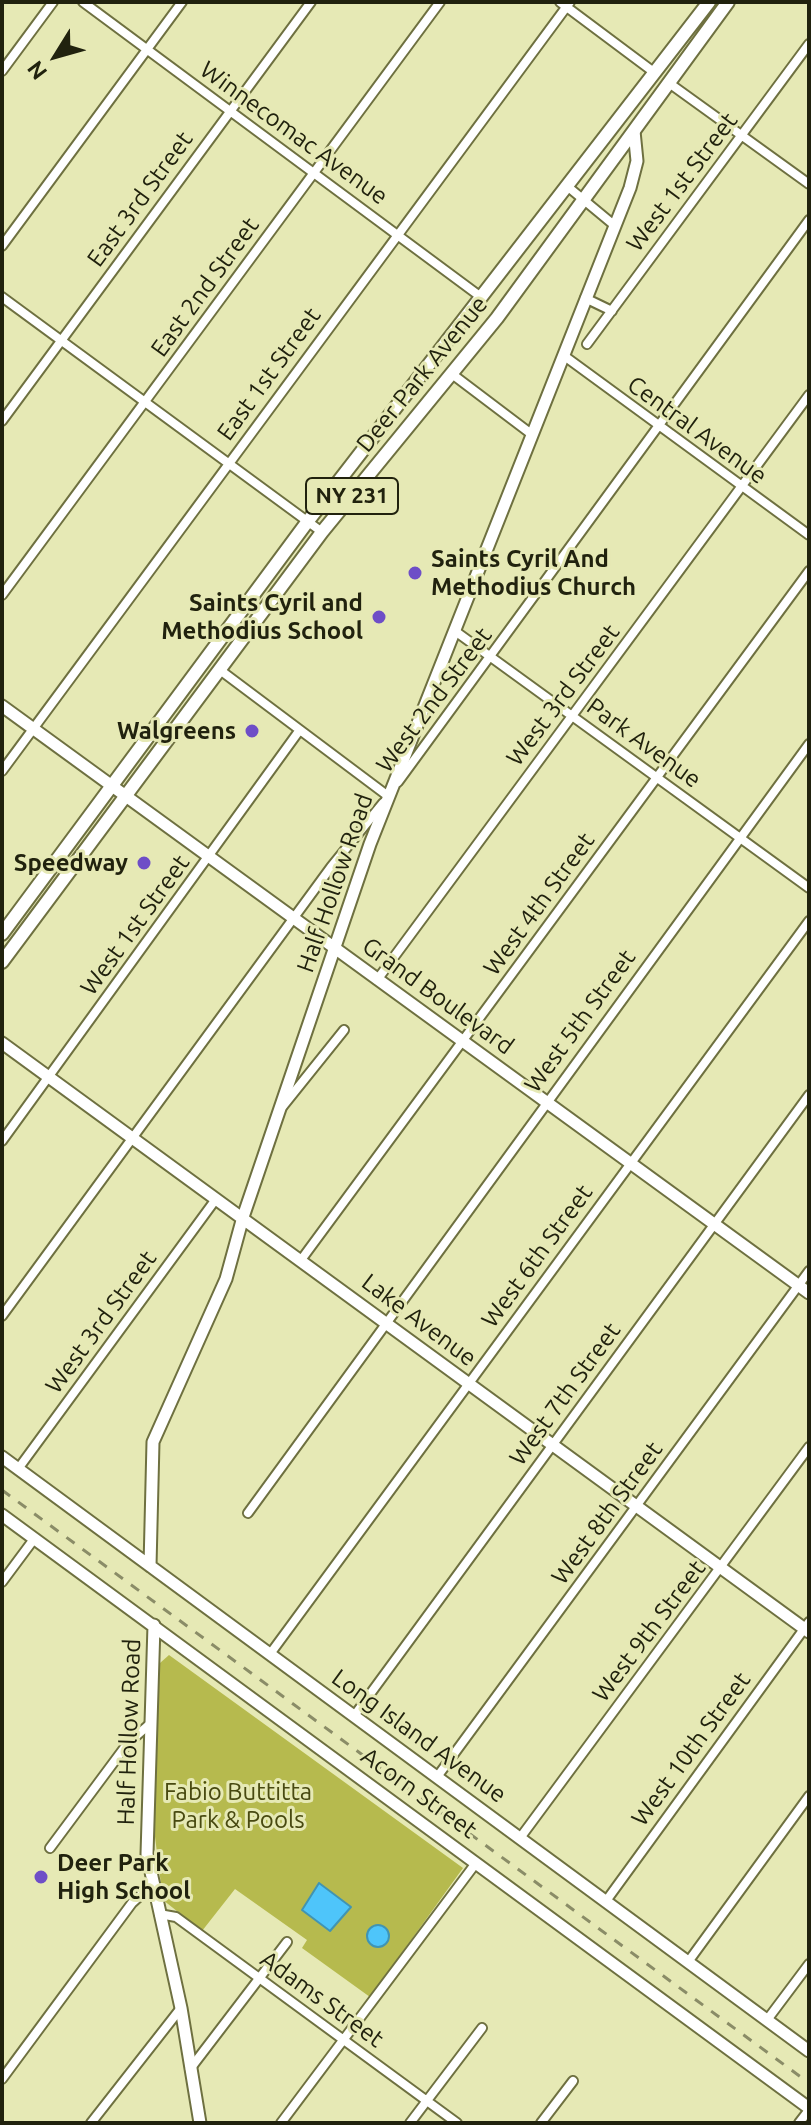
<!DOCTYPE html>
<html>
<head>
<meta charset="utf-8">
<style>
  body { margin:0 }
  #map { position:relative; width:811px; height:2125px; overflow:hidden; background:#e6e9b5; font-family:Ubuntu,sans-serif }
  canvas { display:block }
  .frame { position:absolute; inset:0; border:4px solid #21220e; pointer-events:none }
  .north { position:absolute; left:16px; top:16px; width:80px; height:80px; -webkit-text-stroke:6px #e6e9b5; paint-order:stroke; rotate:233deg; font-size:22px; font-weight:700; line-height:32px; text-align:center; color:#21220e }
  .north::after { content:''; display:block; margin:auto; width:28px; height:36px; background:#21220e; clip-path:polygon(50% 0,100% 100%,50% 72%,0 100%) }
</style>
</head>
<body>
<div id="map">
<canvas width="811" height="2125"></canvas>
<div class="frame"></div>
<div class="north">N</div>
</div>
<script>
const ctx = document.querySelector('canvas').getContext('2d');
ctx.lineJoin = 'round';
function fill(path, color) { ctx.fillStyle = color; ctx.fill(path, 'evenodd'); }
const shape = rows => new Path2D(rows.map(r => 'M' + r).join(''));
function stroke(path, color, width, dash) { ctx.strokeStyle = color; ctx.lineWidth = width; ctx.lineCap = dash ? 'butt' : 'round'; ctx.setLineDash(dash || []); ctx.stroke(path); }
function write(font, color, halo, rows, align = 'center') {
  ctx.font = font + ' Ubuntu,sans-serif'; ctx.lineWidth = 6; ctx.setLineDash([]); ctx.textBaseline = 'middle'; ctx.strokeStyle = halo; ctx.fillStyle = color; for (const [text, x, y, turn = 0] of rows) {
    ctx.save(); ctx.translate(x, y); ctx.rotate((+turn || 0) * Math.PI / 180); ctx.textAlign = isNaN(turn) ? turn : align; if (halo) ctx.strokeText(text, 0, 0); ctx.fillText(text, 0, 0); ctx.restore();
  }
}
fill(shape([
  [169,1655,463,1868,370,1997,302,1948,307,1940,235,1889,202,1931,163,1900,154,1829,156,1740,160,1663]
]), '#b6ba4e');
const water = shape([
  [319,1883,351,1907,330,1931,302,1910,319,1883],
  '367 1936a11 11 0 1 1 22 0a11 11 0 1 1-22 0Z'
]);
fill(water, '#4ec5fa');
stroke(water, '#4094b3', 2);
const street = shape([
  [83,2,481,297],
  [560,2,655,73],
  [2,71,53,2],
  [669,83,809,184],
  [567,186,614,225],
  [2,246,182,2],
  [2,297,322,532],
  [585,298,612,311],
  [587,344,809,44],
  [563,355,809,535],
  [452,374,530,433],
  [2,421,311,2],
  [2,595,440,2],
  [455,631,809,888],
  [220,670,388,796],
  [2,771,570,2],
  [398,782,809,220],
  [377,980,809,395],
  [283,1106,344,1030],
  [2,1141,299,731],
  [301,1260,809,571],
  [2,1316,331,867,383,803],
  [18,1469,216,1199],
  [248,1513,809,744],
  [2,1582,34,1539],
  [270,1654,809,921],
  [354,1716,809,1095],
  [437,1777,809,1271],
  [520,1838,809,1447],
  [50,1848,128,1743,151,1723],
  [606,1901,809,1622],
  [159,1914,176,1917,457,2123],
  [688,1962,809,1796],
  [767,2020,809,1964],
  [190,2069,287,1942],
  [2,2079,132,1903,153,1884],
  [91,2123,181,2008],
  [281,2123,476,1863],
  [410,2123,482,2028],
  [541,2123,573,2081],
  [799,2123,809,2110]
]);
const secondary = shape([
  [2,706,809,1293],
  [2,1043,809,1632],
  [2,1457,809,2051],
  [2,1515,809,2108],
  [150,1566,153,1442,226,1279,243,1217,370,844,630,188,637,161,634,131],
  [154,1625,147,1854,181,2008,200,2123]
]);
const primary = shape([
  [2,934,308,521,709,2],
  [2,962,322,532,497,318,728,2]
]);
stroke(street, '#6e7040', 12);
stroke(secondary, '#6e7040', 15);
stroke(primary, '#6e7040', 16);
stroke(street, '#fff', 8);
stroke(secondary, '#fff', 11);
stroke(primary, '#fff', 12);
stroke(shape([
  [2,1490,809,2083]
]), '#8a8c67', 3, [10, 10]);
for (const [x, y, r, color] of [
  [415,573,8,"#6e4ec7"],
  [379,617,8,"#6e4ec7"],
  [252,731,8,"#6e4ec7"],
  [144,863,8,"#6e4ec7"],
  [41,1877,8,"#6e4ec7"]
]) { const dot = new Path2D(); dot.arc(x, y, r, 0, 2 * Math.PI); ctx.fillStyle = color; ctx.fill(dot); stroke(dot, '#e6e9b5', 3); }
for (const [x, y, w] of [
  [352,496,92]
]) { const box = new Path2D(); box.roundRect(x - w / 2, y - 18, w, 36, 6); ctx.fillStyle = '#e6e9b5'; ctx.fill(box); stroke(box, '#21220e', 2); }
write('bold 22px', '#21220e', null, [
  ["NY 231",352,496]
]);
write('24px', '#21220e', '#e6e9b5', [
  ["Winnecomac Avenue",294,133,36],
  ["West 1st Street",682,182,-53],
  ["East 3rd Street",140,199,-54],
  ["East 2nd Street",205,287,-54],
  ["East 1st Street",269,374,-54],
  ["Deer Park Avenue",422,374,-51],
  ["Central Avenue",697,430,36],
  ["West 3rd Street",563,695,-53],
  ["West 2nd Street",434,700,-53],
  ["Park Avenue",644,743,36],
  ["Half Hollow Road",335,883,-71],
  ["West 4th Street",539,904,-54],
  ["West 1st Street",135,925,-54],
  ["Grand Boulevard",438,996,36],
  ["West 5th Street",580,1021,-54],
  ["West 6th Street",537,1256,-54],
  ["Lake Avenue",419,1320,37],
  ["West 3rd Street",101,1322,-54],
  ["West 7th Street",565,1394,-54],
  ["West 8th Street",607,1513,-54],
  ["West 9th Street",649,1631,-53],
  ["Half Hollow Road",129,1732,-88],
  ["Long Island Avenue",419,1736,36],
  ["West 10th Street",691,1749,-54],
  ["Acorn Street",419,1793,36],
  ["Adams Street",322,1999,36]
]);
write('bold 24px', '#21220e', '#e6e9b5', [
  ["Saints Cyril And",431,559,"left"],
  ["Methodius Church",431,587,"left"],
  ["Saints Cyril and",363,603],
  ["Methodius School",363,631],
  ["Walgreens",236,731],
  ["Speedway",128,863],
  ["Deer Park",57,1863,"left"],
  ["High School",57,1891,"left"]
], 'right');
write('24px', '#484910', '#e6e9b5', [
  ["Fabio Buttitta",238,1792],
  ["Park & Pools",238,1820]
]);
</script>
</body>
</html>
